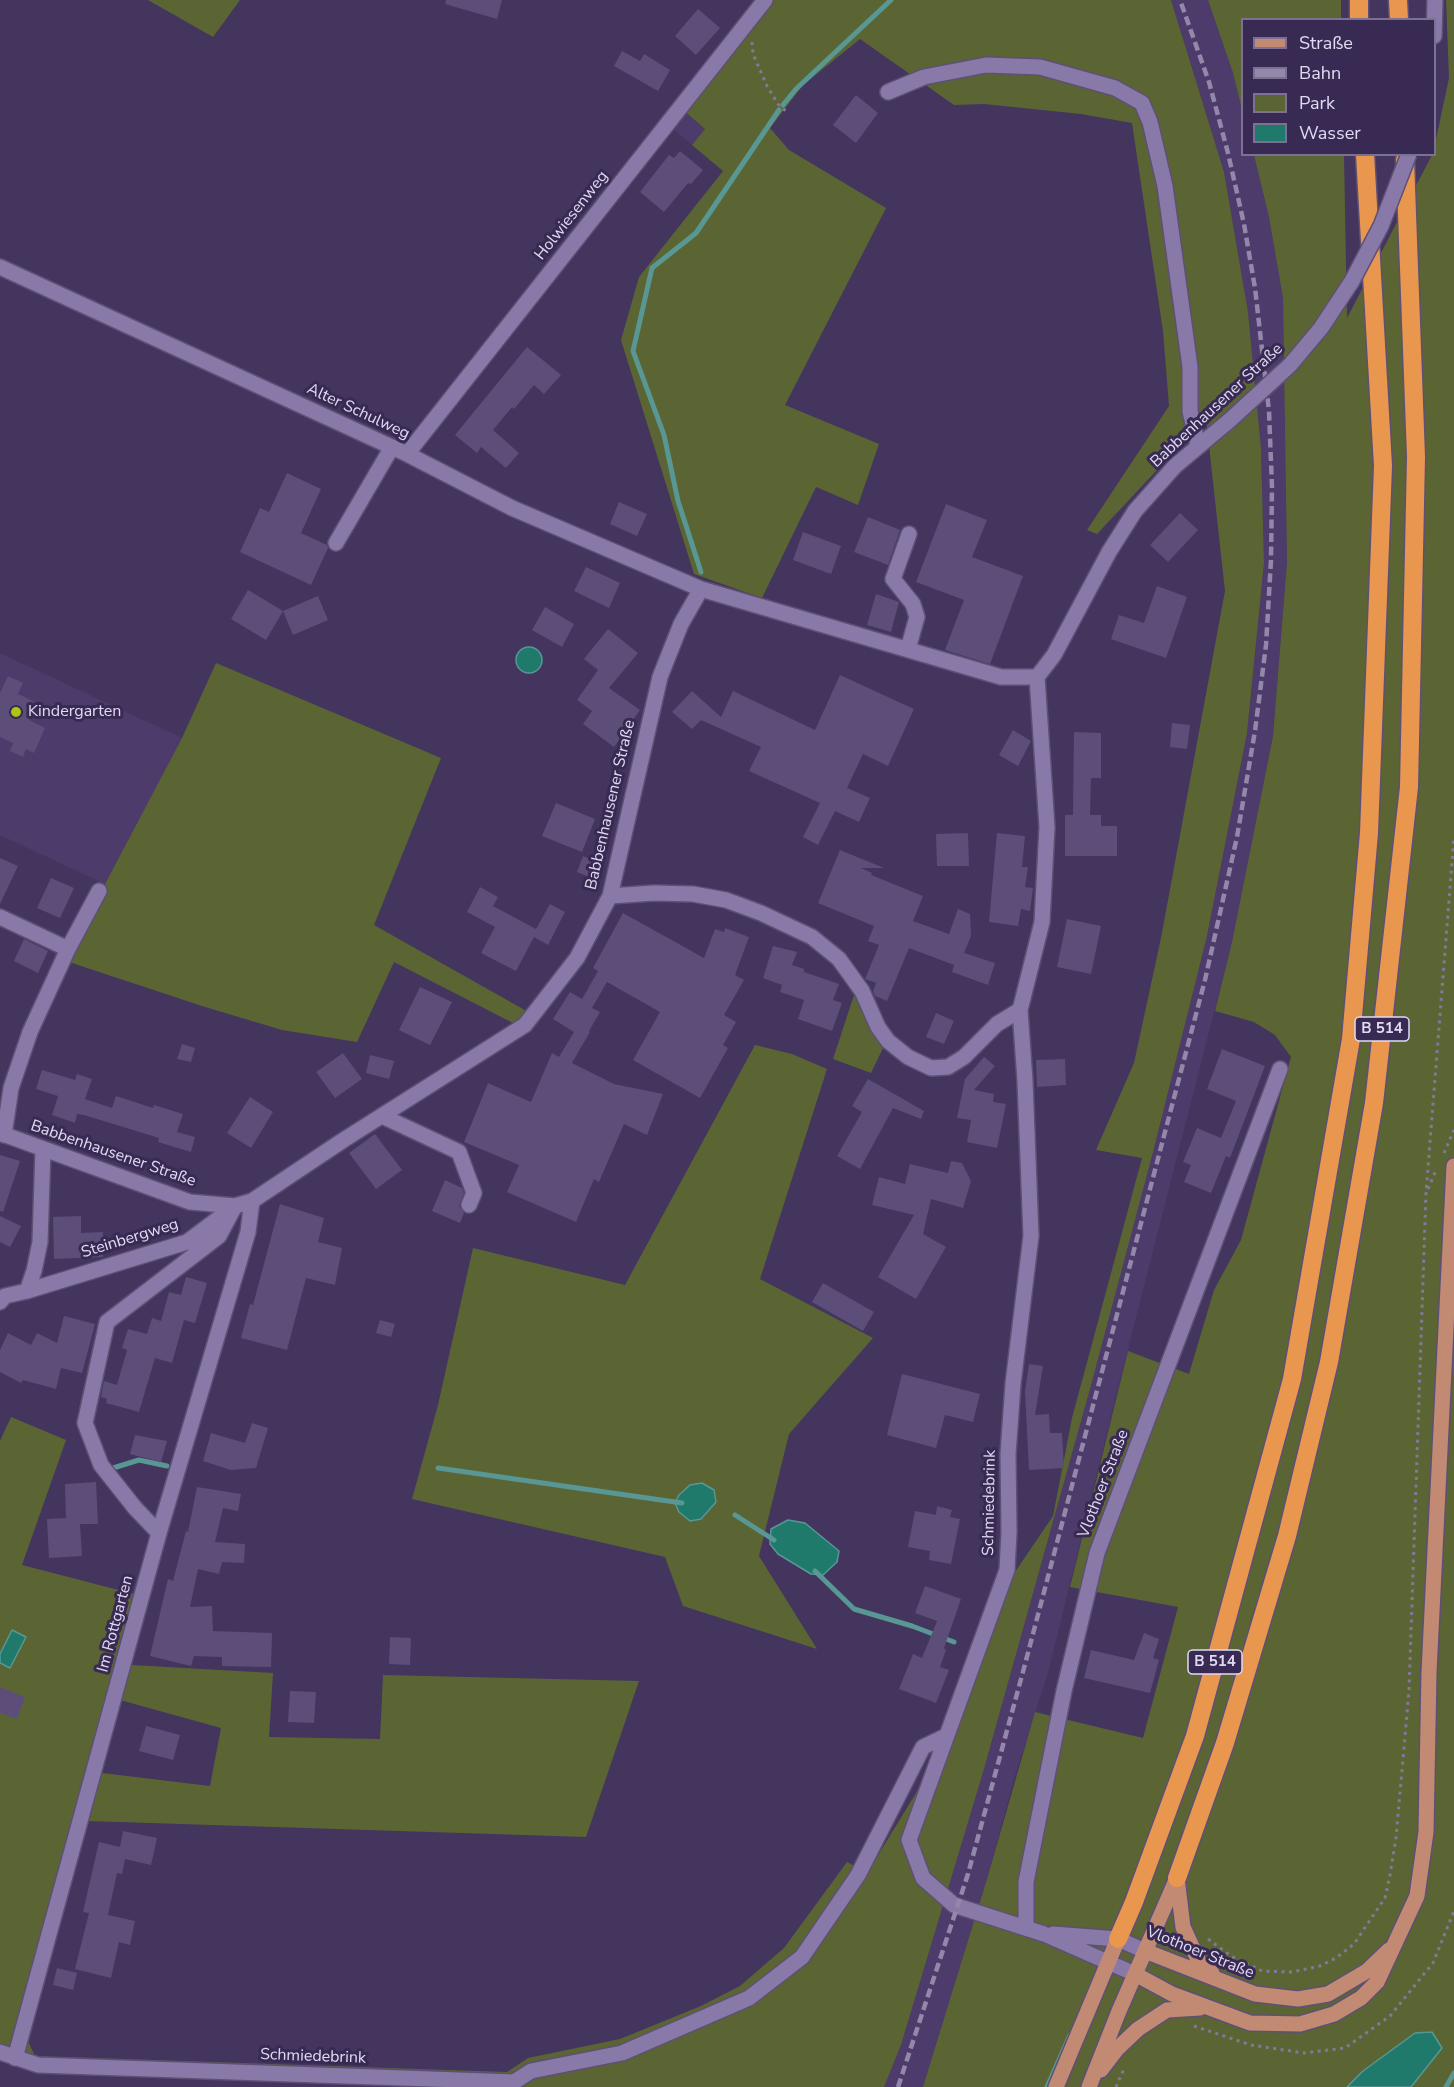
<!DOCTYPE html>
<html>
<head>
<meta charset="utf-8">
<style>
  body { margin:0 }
  #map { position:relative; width:1454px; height:2087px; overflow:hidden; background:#43355e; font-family:"Nunito Sans",sans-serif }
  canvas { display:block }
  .legend { position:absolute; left:1241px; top:18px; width:195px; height:138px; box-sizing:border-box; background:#392a53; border:2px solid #7c7093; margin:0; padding:8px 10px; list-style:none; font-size:18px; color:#e1daf3 }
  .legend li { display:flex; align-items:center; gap:12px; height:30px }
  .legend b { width:30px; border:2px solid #7c7093 }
</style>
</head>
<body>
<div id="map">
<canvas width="1454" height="2087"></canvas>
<ul class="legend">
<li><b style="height:8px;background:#c28a73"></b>Straße</li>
<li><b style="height:8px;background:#9388a9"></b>Bahn</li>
<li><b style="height:16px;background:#5b6534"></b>Park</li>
<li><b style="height:16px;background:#1f7a6b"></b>Wasser</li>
</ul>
</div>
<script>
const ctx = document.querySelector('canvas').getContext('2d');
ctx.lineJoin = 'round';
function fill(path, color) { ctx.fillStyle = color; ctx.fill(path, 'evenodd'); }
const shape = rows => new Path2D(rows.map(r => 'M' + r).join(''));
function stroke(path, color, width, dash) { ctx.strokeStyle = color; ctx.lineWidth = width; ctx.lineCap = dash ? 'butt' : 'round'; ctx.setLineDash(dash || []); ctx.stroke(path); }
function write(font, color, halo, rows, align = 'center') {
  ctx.font = font + ' "Nunito Sans",sans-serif'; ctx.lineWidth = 6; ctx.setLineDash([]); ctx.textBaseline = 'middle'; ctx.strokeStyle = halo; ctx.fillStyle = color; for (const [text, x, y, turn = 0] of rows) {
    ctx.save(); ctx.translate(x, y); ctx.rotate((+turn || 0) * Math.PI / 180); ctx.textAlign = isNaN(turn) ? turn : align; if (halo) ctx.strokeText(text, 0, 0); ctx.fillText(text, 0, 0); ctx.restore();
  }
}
fill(shape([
  [1171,0,1208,0,1233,73,1242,110,1242,154,1254,155,1269,217,1283,298,1287,562,1273,736,1232,942,1117,1392,1048,1673,1014,1779,987,1879,926,2080,923,2087,884,2087,901,2045,984,1769,1090,1389,1207,936,1247,733,1264,563,1261,448,1248,312,1224,172],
  [676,104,705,129,692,145,662,120],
  [0,653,182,738,105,884,0,835]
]), '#4c3b6b');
fill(shape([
  [148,0,240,0,213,37],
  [760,0,1171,0,1224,172,1248,312,1261,448,1264,563,1247,733,1207,936,1153,1152,1090,1389,984,1769,901,2045,884,2087,472,2087,33,2072,0,2060,0,1441,11,1417,66,1440,22,1565,134,1594,114,1664,273,1673,269,1737,380,1739,383,1675,639,1681,586,1837,88,1821,28,2041,35,2056,507,2072,528,2058,620,2039,701,2006,740,1986,784,1948,847,1862,867,1873,948,1741,1015,1572,1053,1516,1072,1418,1142,1158,1096,1150,1134,1063,1161,938,1225,591,1206,418,1097,534,1087,530,1169,406,1163,331,1132,123,1081,114,984,104,954,105,860,39,803,85,770,128,789,150,886,208,785,405,879,444,858,505,816,487,762,598,694,574,621,340,639,277,723,171,692,145,705,129,676,104],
  [120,1700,221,1728,210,1786,102,1773],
  [1208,0,1341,0,1341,19,1242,20,1242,110,1233,73],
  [1446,0,1454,0,1454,2087,923,2087,987,1879,1035,1712,1143,1738,1178,1607,1070,1587,1128,1351,1189,1374,1214,1290,1241,1240,1291,1057,1275,1035,1254,1022,1215,1011,1232,942,1273,736,1287,562,1283,298,1269,217,1254,155,1344,155,1347,318,1432,155,1434,154,1435,144,1449,78],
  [216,663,441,758,374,925,530,1013,521,1023,513,1023,394,962,357,1042,282,1030,202,1006,69,962,105,884,182,738],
  [855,992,861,999,870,1030,883,1048,871,1073,833,1059],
  [755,1045,792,1054,827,1069,760,1279,873,1338,789,1434,759,1556,817,1649,683,1606,665,1557,412,1499,438,1405,473,1248,625,1285]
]), '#5b6534');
const water = shape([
  '516 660a13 13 0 1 1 26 0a13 13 0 1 1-26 0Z',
  [702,1483,714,1490,716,1502,701,1519,690,1521,679,1512,675,1503,679,1495,690,1485,702,1483],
  [788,1520,805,1523,839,1551,837,1562,823,1575,811,1574,778,1554,770,1544,771,1529,788,1520],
  [12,1630,26,1637,10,1668,0,1663,0,1654,12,1630],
  [1432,2032,1442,2048,1411,2087,1347,2087,1363,2071,1415,2033,1432,2032]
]);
fill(water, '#1f7a6b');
stroke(water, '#599794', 1.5);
stroke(shape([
  [783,105,796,89,891,0],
  [701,572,678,501,664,435,633,351,652,268,696,233,779,110],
  [113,1468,139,1460,167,1466],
  [438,1468,682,1503],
  [735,1515,774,1540],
  [815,1571,854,1609,912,1626,954,1642],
  [1047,2087,1070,2035],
  [1446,2087,1454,2073]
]), '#599794', 5);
fill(shape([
  [446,0,502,0,497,19,445,4],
  [698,9,720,28,696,55,675,36],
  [622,51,640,61,644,54,670,70,658,91,614,66],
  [856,95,878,113,856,143,833,125],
  [680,151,703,170,691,184,688,183,664,212,640,192,669,155,674,158],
  [527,347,561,375,544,394,534,385,514,409,512,407,493,430,519,453,506,468,481,447,477,453,455,435],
  [287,473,321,489,301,533,327,545,328,548,311,585,240,552,260,508,269,512],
  [619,502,647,514,637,536,610,524],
  [946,504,987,520,972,557,1023,576,990,664,945,650,964,600,916,582],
  [1180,513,1198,530,1168,562,1150,545],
  [868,517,900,530,888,565,854,552],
  [803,532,841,546,831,574,793,560],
  [586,567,620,583,609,608,574,591],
  [1157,586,1187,597,1166,658,1111,639,1119,615,1144,623],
  [248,590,283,611,266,640,231,619],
  [876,594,899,602,891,632,867,625],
  [318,596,328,620,293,635,283,611],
  [545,607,574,624,562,647,532,630],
  [608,629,638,653,609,688,640,710,614,747,583,724,592,711,577,700,598,670,584,659],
  [840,675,914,709,888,766,863,754,847,788,870,798,859,822,835,811,818,845,803,837,820,803,749,771,761,747,701,720,692,729,672,712,692,691,721,717,733,691,815,730],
  [8,676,23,683,18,694,37,703,29,720,45,728,34,753,26,749,23,757,10,751,13,743,0,737,0,693],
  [1172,723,1190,725,1187,749,1170,747],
  [1013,730,1031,741,1018,766,999,755],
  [1074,732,1101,733,1101,778,1091,778,1090,815,1101,815,1101,826,1117,826,1117,856,1065,856,1065,815,1073,815],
  [556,803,595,819,582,852,542,836],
  [968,833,969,866,937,866,936,834],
  [997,833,1025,836,1022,867,1028,867,1025,887,1033,888,1030,911,1021,909,1018,926,989,922],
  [840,850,884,868,861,868,872,873,871,875,923,896,913,921,949,934,958,909,970,914,971,936,964,953,995,963,988,985,952,972,954,965,909,948,887,1001,875,996,873,991,876,983,865,979,879,945,868,941,874,926,818,903],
  [583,856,598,862,592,878,577,872],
  [0,858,18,866,0,904],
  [51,878,74,888,60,918,37,908],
  [480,887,498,897,493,906,536,929,550,904,565,912,548,945,534,937,516,971,481,953,495,927,467,912],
  [623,913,704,958,715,929,724,932,725,928,749,937,735,975,744,980,724,1015,736,1022,723,1045,728,1048,700,1098,633,1060,660,1012,607,982,592,1008,600,1012,589,1031,590,1032,572,1063,614,1084,663,1094,647,1135,624,1124,599,1182,594,1179,576,1222,507,1192,519,1165,464,1142,488,1083,531,1102,552,1053,559,1057,574,1032,553,1019,570,992,582,999,598,971,593,968],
  [1067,919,1101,926,1091,974,1057,967],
  [24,939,48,951,38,973,14,961],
  [773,946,797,952,792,965,804,969,804,972,839,984,833,1000,842,1003,832,1031,798,1019,804,1000,780,992,782,985,763,978],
  [420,987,452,1002,430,1045,399,1030],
  [936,1013,954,1021,944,1044,926,1037],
  [182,1044,195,1048,191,1062,177,1059],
  [1222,1049,1265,1066,1230,1158,1226,1156,1211,1193,1184,1182,1191,1165,1183,1162,1197,1128,1221,1138,1236,1101,1207,1089],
  [343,1053,362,1079,335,1098,316,1072],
  [370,1055,394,1061,389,1079,366,1073],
  [984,1057,995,1066,974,1090,994,1094,993,1102,1006,1104,997,1148,967,1142,971,1120,957,1118,965,1079],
  [1065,1059,1066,1085,1037,1087,1036,1060],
  [42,1070,75,1080,77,1074,92,1079,85,1099,112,1108,116,1096,153,1108,154,1105,183,1114,177,1132,195,1137,191,1152,158,1142,159,1138,84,1115,77,1114,75,1123,52,1115,58,1096,36,1089],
  [868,1079,924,1111,921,1119,893,1108,860,1169,837,1156,862,1112,852,1106],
  [250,1097,273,1112,251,1148,227,1133],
  [375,1134,402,1170,376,1189,349,1153],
  [0,1155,20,1161,3,1212,0,1211],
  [951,1161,962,1163,971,1181,963,1208,931,1199,923,1234,946,1247,916,1299,878,1277,914,1215,872,1205,879,1177,905,1184,910,1164,948,1173],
  [445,1180,462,1188,464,1193,459,1206,464,1213,460,1223,432,1211],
  [280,1204,324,1218,318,1242,342,1248,335,1285,306,1278,287,1350,241,1338,250,1304,253,1305],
  [0,1216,21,1226,10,1247,0,1242],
  [81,1216,81,1233,103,1232,103,1257,54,1259,53,1217],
  [186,1277,207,1283,195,1323,184,1320,172,1363,155,1358,139,1412,106,1403,107,1399,101,1397,104,1381,117,1385,127,1350,122,1348,128,1329,147,1334,152,1318,161,1321,169,1292,181,1295],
  [823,1283,874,1312,863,1331,812,1302],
  [64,1316,95,1324,82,1373,61,1368,56,1389,23,1380,21,1383,0,1372,0,1350,8,1333,31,1345,37,1333,57,1343],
  [380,1320,395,1324,391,1337,376,1333],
  [1029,1364,1043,1366,1035,1415,1049,1414,1050,1433,1062,1433,1064,1468,1029,1470,1025,1391],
  [902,1374,980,1394,973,1422,945,1415,936,1448,887,1435],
  [252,1423,268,1428,256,1468,231,1470,203,1461,211,1433,245,1443],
  [135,1435,167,1441,161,1462,130,1454],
  [96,1482,98,1524,80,1524,82,1556,49,1558,47,1519,66,1518,65,1484],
  [197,1487,241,1494,238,1511,223,1508,215,1542,245,1544,244,1563,222,1562,219,1574,198,1569,190,1607,212,1606,213,1631,272,1633,271,1667,222,1666,222,1657,194,1656,191,1666,150,1656,168,1579,173,1581,186,1531,188,1532],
  [937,1506,952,1510,950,1517,960,1519,951,1564,929,1560,930,1551,908,1547,915,1511,936,1515],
  [925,1586,961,1599,944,1648,946,1650,940,1667,949,1670,936,1703,899,1689,913,1654,922,1658,937,1621,915,1613],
  [1144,1633,1159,1639,1153,1658,1159,1660,1150,1693,1084,1678,1091,1650,1134,1660],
  [390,1637,411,1638,410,1665,389,1664],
  [0,1687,25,1697,17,1719,0,1713],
  [290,1691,316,1692,314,1723,288,1722],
  [146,1726,180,1735,173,1760,139,1751],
  [123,1831,157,1838,151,1865,125,1859,122,1874,117,1873,108,1915,135,1921,130,1945,119,1942,111,1978,75,1969,89,1913,83,1912,99,1842,120,1847],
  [57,1968,77,1973,73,1990,53,1985]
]), '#5c4e79');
const minor = shape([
  [1434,36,1435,0],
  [888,92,924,77,986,65,1040,67,1115,88,1142,103,1150,122,1165,186,1190,367,1190,411,1198,446],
  [0,267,407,454,512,508,701,589,1001,677,1037,677],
  [407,454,765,0],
  [336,543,392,447],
  [908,649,917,617,913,604,893,579,909,534],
  [610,896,654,893,693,894,726,900,761,913,812,937,839,959,862,991,878,1027,888,1041,908,1057,931,1068,948,1067,964,1057,997,1024,1020,1010],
  [0,917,68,949],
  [382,1116,459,1152,474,1193,469,1205],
  [0,1133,190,1202,235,1206,252,1201,345,1139,525,1025,577,958,610,896,660,677,681,624,701,589],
  [4,1135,11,1088,30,1032,68,949,99,891],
  [27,1291,187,1242,231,1209],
  [0,1302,5,1296,27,1291,34,1271,40,1242,43,1149],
  [159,1533,135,1508,101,1465,85,1423,107,1322,219,1236,235,1206],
  [1026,1928,1026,1882,1064,1691,1097,1553,1280,1069],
  [1053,1934,1118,1939,1145,1951],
  [1135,1974,1044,1934,954,1905,923,1878,909,1840,1007,1570,1009,1532,1008,1454,1013,1384,1031,1236,1025,1081,1020,1010,1042,922,1047,827,1037,677,1054,655,1109,552,1135,511,1175,466,1230,420],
  [0,2052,38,2065,514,2082,531,2071,622,2053,749,1998,802,1957,858,1875,923,1747,946,1736],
  [15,2058,159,1533,248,1232,252,1201]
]);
const major = shape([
  [1177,1878,1183,1927,1200,1964,1212,1973],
  [1145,1951,1255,1994,1298,1999,1328,1994,1367,1971,1389,1950],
  [1135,1974,1172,1994,1250,2023,1300,2024,1334,2014,1361,1998,1377,1982,1417,1896,1426,1832,1429,1672,1454,1166],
  [1101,2070,1117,2049,1138,2029,1167,2010,1200,2008],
  [1056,2087,1118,1939],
  [1089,2087,1119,2011,1177,1878]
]);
const highway = shape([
  [1359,0,1359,20],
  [1398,0,1399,20],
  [1177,1878,1225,1743,1287,1536,1329,1362,1374,1103,1409,787,1416,457,1405,160],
  [1118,1939,1134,1902,1195,1736,1292,1379,1351,1039,1369,833,1383,466,1365,154]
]);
stroke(minor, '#5d5074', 18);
stroke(major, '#5d5074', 18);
stroke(highway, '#5d5074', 21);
stroke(shape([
  [752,42,753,54,767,86,778,104,787,112],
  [1444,1153,1454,1130],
  [1428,1189,1436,1170],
  [1208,1939,1231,1956,1262,1971,1292,1972,1320,1966,1336,1958,1354,1944,1385,1898,1390,1875,1396,1838,1409,1691,1426,1193,1454,837],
  [1194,2026,1251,2045,1304,2053,1345,2048,1390,2016,1433,1963,1454,1911],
  [1116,2087,1124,2069]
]), '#83779a', 3, [3, 4.5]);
stroke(minor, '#8879a8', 15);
stroke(major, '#c28a73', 15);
stroke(highway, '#e9964f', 18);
stroke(shape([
  [898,2087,968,1874,1024,1668,1205,980,1237,837,1255,731,1266,645,1271,560,1272,487,1269,411,1255,288,1244,224,1228,153,1209,82,1180,0]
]), '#9388a9', 4.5, [9, 4.5]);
const minorBridge = shape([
  [1230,420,1290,365,1321,328,1352,281,1381,226,1409,154]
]);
stroke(minorBridge, '#5d5074', 18, []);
stroke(minorBridge, '#8879a8', 15);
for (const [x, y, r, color] of [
  [16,712,6,"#acc612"]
]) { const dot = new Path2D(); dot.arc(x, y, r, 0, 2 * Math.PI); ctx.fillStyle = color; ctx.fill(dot); stroke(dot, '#392a53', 2); }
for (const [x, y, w] of [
  [1382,1029,54],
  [1215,1662,54]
]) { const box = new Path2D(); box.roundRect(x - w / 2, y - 12, w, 24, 4.5); ctx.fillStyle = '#392a53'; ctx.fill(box); stroke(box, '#e1daf3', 1.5); }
write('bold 15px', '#e1daf3', null, [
  ["B 514",1382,1029],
  ["B 514",1215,1662]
]);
write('16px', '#e1daf3', '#392a53', [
  ["Holwiesenweg",572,216,-52],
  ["Babbenhausener Straße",1217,406,-43],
  ["Alter Schulweg",358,412,25],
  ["Babbenhausener Straße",611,805,-77],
  ["Babbenhausener Straße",113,1154,19],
  ["Steinbergweg",130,1239,-17],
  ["Vlothoer Straße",1104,1484,-69],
  ["Schmiedebrink",990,1503,-89],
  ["Im Rottgarten",116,1624,-75],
  ["Vlothoer Straße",1200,1953,22],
  ["Schmiedebrink",313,2057,2]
]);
write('16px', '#e1daf3', '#392a53', [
  ["Kindergarten",28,712]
], 'left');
</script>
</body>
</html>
